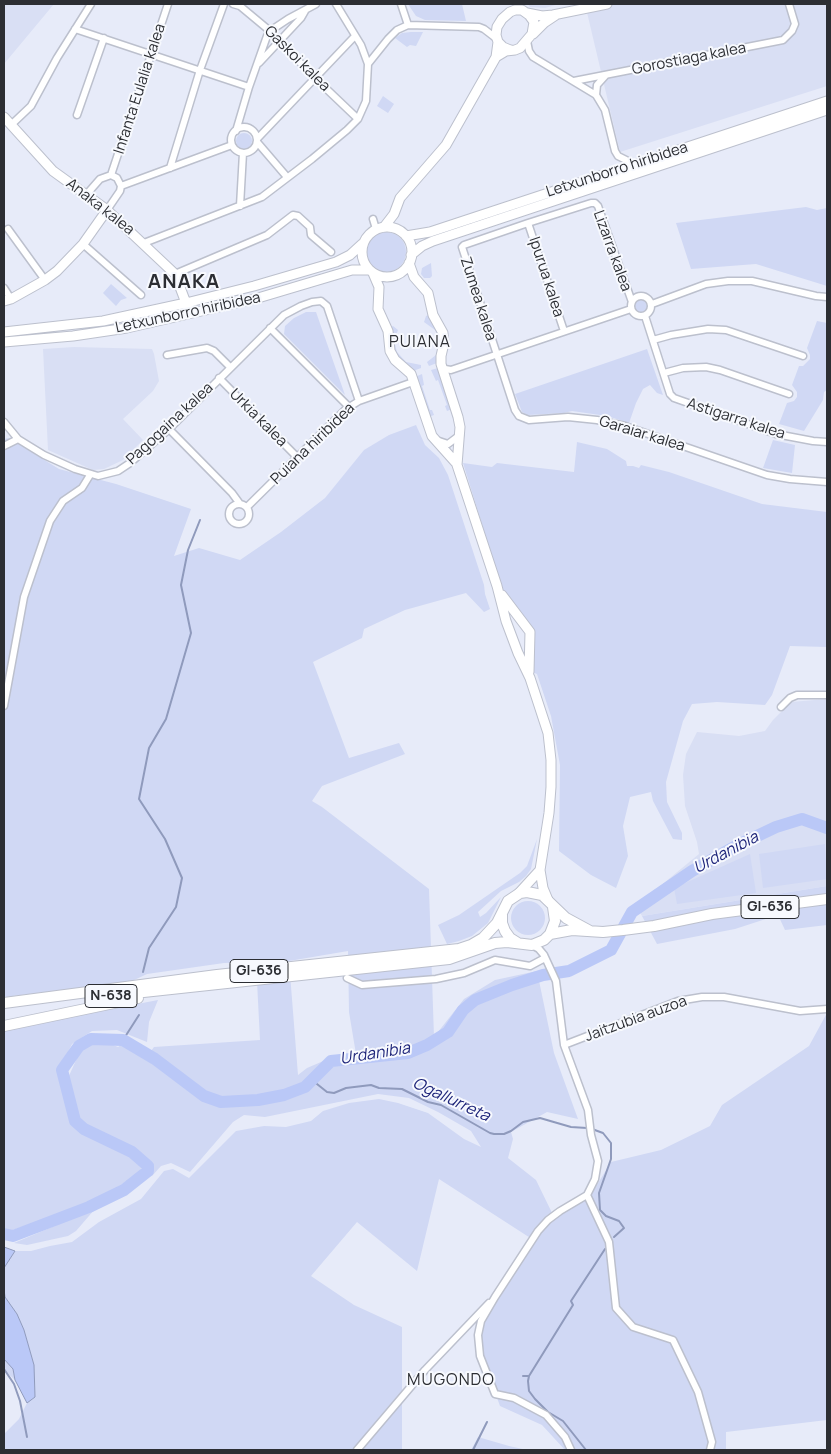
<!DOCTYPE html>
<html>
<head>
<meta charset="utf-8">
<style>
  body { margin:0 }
  #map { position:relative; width:831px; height:1454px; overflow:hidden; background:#e7ebf9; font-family:Manrope,sans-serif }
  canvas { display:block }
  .frame { position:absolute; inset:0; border:5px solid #2c2e33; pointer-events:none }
</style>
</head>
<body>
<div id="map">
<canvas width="831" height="1454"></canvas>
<div class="frame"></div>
</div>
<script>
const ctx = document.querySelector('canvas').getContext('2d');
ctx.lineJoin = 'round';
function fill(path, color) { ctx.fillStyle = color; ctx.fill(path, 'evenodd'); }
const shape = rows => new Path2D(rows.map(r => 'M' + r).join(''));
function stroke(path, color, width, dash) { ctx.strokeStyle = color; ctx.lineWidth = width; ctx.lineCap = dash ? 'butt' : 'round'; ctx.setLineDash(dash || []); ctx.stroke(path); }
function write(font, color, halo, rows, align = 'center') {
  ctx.font = font + ' Manrope,sans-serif'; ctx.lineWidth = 4; ctx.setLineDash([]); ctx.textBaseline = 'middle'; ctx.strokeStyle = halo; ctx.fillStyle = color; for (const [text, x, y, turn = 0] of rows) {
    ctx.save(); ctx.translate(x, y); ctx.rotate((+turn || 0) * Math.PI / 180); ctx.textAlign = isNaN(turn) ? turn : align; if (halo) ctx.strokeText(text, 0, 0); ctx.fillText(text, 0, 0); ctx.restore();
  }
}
fill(shape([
  [4,4,54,4,4,64],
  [528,4,559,4,545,8,530,7],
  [585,4,827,4,827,86,620,152],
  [74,347,152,349,154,354,159,381,153,391,123,419,143,440,123,460,104,469,93,470,48,450,43,349],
  [827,699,827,886,642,916,636,906,699,854,697,842,685,806,683,775,686,754,697,732,739,736,765,731,773,720,791,702]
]), '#d9dff4');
fill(shape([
  [408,4,462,4,466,21,425,20,416,16],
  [411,32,423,32,416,46,410,45,407,47,395,38,402,33],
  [383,96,394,104,388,113,377,106],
  '236 141a8 8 0 1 1 16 0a8 8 0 1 1-16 0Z',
  [806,207,817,210,827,208,827,286,756,264,691,269,676,223],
  '366 252a20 20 0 1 1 40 0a20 20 0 1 1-40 0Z',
  [431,263,432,276,430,278,424,278,421,274,422,268],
  [111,284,127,298,121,300,116,306,103,293],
  '635 306a6 6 0 1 1 12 0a6 6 0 1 1-12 0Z',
  [306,312,316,312,345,395,284,334,285,326,294,318],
  [431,314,442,339,437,363,429,366,427,362,436,355,439,345,438,336,435,330,424,322,426,316],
  [817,321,827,323,827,390,824,392,823,400,804,431,779,424,787,403,794,401,797,397,797,392,792,385,799,366,803,366,810,359,810,355,807,348],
  [393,326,398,330,394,340,397,352,406,362,421,365,421,368,413,371,394,353,389,328],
  [647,349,663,395,657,393,650,385,643,389,636,403,629,423,607,416,572,411,564,413,528,415,522,412,515,394],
  [438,368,452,409,447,411,445,406,447,405,438,380,436,381,431,370],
  [422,374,424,385,422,386,430,410,432,410,434,415,428,417,415,377],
  [416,425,425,445,439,458,448,475,484,585,485,594,490,609,484,612,466,593,405,610,364,629,362,638,313,662,349,758,399,743,405,754,322,786,312,801,322,807,429,889,434,1037,464,999,495,980,537,971,554,1053,578,1119,547,1112,511,1132,513,1139,508,1158,536,1180,554,1217,589,1198,611,1162,661,1150,710,1126,722,1105,809,1046,827,1013,827,1420,726,1432,726,1450,565,1450,542,1425,500,1406,483,1359,480,1337,487,1316,535,1241,439,1179,417,1271,357,1222,311,1276,354,1305,402,1327,402,1450,4,1450,4,1434,19,1419,27,1403,35,1397,34,1365,24,1330,17,1314,5,1297,4,1289,4,1268,15,1251,31,1251,50,1246,72,1242,99,1222,141,1199,164,1171,173,1169,189,1178,236,1131,264,1126,286,1127,311,1121,323,1111,349,1103,379,1099,398,1103,428,1113,464,1139,481,1147,471,1131,438,1112,409,1098,378,1094,265,1117,244,1115,233,1122,190,1172,171,1163,161,1166,152,1176,150,1174,152,1163,137,1151,82,1124,75,1112,68,1078,81,1049,94,1043,108,1043,118,1047,121,1045,176,1078,196,1096,209,1101,204,1092,151,1051,154,1047,260,1040,256,962,224,963,147,974,130,982,4,997,4,439,9,438,59,469,116,484,191,509,174,556,199,548,240,560,281,532,325,498,364,450,389,435],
  [348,951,349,1012,356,1054,328,1059,307,1068,298,1075,289,961],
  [773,440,795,445,792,473,763,468],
  [577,442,607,449,626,461,627,466,633,466,639,468,641,465,669,472,762,504,827,512,827,647,790,646,772,695,765,705,717,702,692,704,683,721,666,782,667,802,682,833,682,840,673,839,653,801,651,792,630,797,623,826,628,856,616,888,591,875,559,851,560,765,551,716,537,674,532,672,534,632,512,605,502,589,463,463,492,467,497,463,574,472],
  [537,839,531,869,526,876,519,882,501,891,478,912,480,917,486,913,501,897,488,923,472,936,459,941,447,944,438,925,459,915,520,873,527,866],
  [825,844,827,879,763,888,759,854],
  [750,854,756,893,677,904,674,888],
  [827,886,827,925,785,930,778,915,735,929,657,944,642,916],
  '511 918a17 17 0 1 1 34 0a17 17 0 1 1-34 0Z',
  [158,1000,149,1022,147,1042,117,1030,92,1031,72,1044,59,1071,71,1123,85,1135,128,1155,142,1166,139,1173,104,1196,53,1216,10,1231,4,1228,4,1030],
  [95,1209,76,1231,68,1236,27,1245,14,1243],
  [4,1359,13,1369,15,1380,4,1370],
  [478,1437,509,1446,527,1450,471,1450]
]), '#d0d8f4');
const water = shape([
  [4,1247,15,1251,4,1268,4,1247],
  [4,1289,5,1297,17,1314,24,1330,34,1365,35,1397,27,1403,15,1380,13,1369,4,1359,4,1289]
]);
fill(water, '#bac8f7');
stroke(water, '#8f9abc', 1);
stroke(shape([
  [143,972,149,948,176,907,182,878,165,839,139,799,149,748,166,719,191,633,181,585,188,550,200,520],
  [123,1040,139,1015],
  [312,1080,327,1092,334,1093,346,1088,371,1085,379,1088,402,1089,428,1102,441,1105,490,1133,494,1134,504,1134,511,1131,523,1122,540,1118,571,1127,587,1128],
  [592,1129,603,1133,611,1143,611,1159,599,1193,600,1210,606,1216,619,1221,624,1228,614,1237],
  [4,1369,14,1384,20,1401,27,1437],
  [523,1376,529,1376],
  [473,1450,487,1422],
  [586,1450,563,1421,548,1412,535,1399,529,1391,528,1381,529,1376,573,1305,571,1301,605,1249]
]), '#8f9abc', 2);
stroke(shape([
  [4,1234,13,1236,89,1207,124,1190,148,1171,148,1166,132,1152,84,1129,75,1121,62,1070,79,1046,91,1039,123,1040,155,1059,204,1096,221,1102,258,1100,284,1095,305,1087,331,1061,408,1053,427,1045,448,1032,463,1010,475,1000,512,985,543,975,569,971,611,950,632,912,692,871,736,846,776,827,802,819,827,828]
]), '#bac8f7', 12);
const street = shape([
  [233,4,240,6,270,31,315,78,358,119],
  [336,4,361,45,368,64],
  [401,4,408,25],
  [75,29,249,87],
  [527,41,529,51,533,57,596,95,605,110,615,151,618,156,626,160,629,166],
  [259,63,301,18,305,11],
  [574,81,783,40,792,31,795,24,789,4],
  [596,95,597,85,606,75],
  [77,115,104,38],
  [11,125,31,106,57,58,91,4],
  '231 140a13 13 0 1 1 26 0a13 13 0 1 1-26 0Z',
  [236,131,249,87,267,36,270,31,288,19,316,4],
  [257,139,355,36],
  [257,142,287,177],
  [170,168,200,70,224,4],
  [111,175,168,4],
  [121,186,232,145],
  [86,195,100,179,111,175,117,178,121,186,120,191,107,210],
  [240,206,243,153],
  [373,219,376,229],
  [528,223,564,331],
  [8,229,45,280],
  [144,243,262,197,312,159,347,130,358,119,366,101,368,64,388,39,397,30,408,25,479,27,484,29,497,39],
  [83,244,141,295],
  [175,274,267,235,293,215,298,216,310,227,311,235,331,252],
  [4,288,11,299],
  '631 306a10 10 0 1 1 20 0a10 10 0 1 1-20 0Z',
  [632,302,598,206,595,203,591,203,528,223,464,245,462,247,515,410,519,416,529,420,568,417,597,420,625,426,767,475,790,479,827,482],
  [652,304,706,284,728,281,752,281,816,296,827,297],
  [645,316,670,394,674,398,776,434,813,441,827,442],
  [270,328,349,407],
  [653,340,671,335,708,329,726,330,803,356],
  [167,355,207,348,214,351,230,367],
  [441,365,445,369,451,370,631,309],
  [664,373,683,368,706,367,720,370,789,394],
  [219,378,297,457],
  [4,422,18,439,44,455,75,469,98,476,118,471,130,463,169,429,284,315,301,306,312,302,321,301,327,306,359,401],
  [169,429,232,493,240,504],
  [439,441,448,444,460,435],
  [4,446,18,439],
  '229 514a10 10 0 1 1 20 0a10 10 0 1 1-20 0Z',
  [247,507,346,409,359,401,413,382],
  [4,706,24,597,50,521,63,501,82,488,90,475],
  [781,707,790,698,797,695,827,695],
  [532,945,539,949,544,955,556,981,564,1045,588,1110,591,1135,598,1161,595,1179,587,1195,609,1242,616,1308,633,1327,673,1340,698,1392,712,1442,710,1450],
  [347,978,362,985,436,979,464,973,495,960,530,966,545,958],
  [564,1045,678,1001,702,997,724,997,800,1011,827,1009],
  [357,1450,425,1370,489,1303],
  [571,1450,565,1437,546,1415,514,1398,495,1394,480,1356,478,1335,481,1321,495,1297,538,1231,548,1220,560,1211,587,1195]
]);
const secondary = shape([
  [527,13,542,16,553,15,607,4],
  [533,34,544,23,556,15],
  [496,57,506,51,515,50,520,48,532,34,534,22,529,15,522,10,515,10,510,12,502,19,497,27,496,35,498,42,503,47,510,50],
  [4,117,53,171,107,210,175,274,186,303,190,308],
  '362 252a25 25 0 1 1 50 0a25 25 0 1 1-50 0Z',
  [384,227,394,214,400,198,446,145,496,57,498,42],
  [406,236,430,232,827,101],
  [411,255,422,246,433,241,827,110],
  [409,263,414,277,428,293,433,315,443,333,444,343,441,356,441,364,458,417,460,427,457,465,497,586,506,621,518,653,530,678,548,733,551,760,551,787,549,813,540,870,543,888,548,900],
  [373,273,379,287,378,309,388,331,390,351,395,360,411,374,432,436,457,464],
  [4,301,11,299,45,280,57,271,83,244,107,210],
  [4,332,103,321,186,303,254,286,336,262,350,255,362,244],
  [4,342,73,336,127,328,258,298,352,270,369,270],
  [502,595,530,632,529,672],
  [519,893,540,870]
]);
const primary = shape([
  [502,915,502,923,505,931,510,938,518,943],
  [550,934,572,930,603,932,623,930,654,926,712,914,827,899],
  [125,994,449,959,495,943,507,942,532,945,544,940,550,934,555,921,553,907],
  [4,1003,217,975,459,949,471,945,483,938,497,923,508,901,520,893,527,892,542,895,566,918,590,931],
  [4,1026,138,998]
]);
stroke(street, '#bcc0cd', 9);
stroke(secondary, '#bcc0cd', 11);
stroke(primary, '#bcc0cd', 12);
stroke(street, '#fff', 6);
stroke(secondary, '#fff', 9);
stroke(primary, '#fff', 10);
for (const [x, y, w] of [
  [770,907,58],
  [259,971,58],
  [111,996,52]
]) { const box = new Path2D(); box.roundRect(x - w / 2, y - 11.5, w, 23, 4); ctx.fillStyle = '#f7f9fe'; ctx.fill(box); stroke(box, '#2c2e33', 1); }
write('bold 14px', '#2c2e33', null, [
  ["GI-636",770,907],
  ["GI-636",259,971],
  ["N-638",111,996]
]);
write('15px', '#2c2e33', '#f7f9fe', [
  ["Gaskoi kalea",297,59,45],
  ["Gorostiaga kalea",689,59,-11],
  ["Infanta Eulalia kalea",140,89,-72],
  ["Letxunborro hiribidea",617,170,-18],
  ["Anaka kalea",100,207,38],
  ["Lizarra kalea",612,251,70],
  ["Ipurua kalea",546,277,72],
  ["Zumea kalea",478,299,72],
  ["Letxunborro hiribidea",188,313,-12],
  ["Urkia kalea",258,418,45],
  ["Astigarra kalea",736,419,18],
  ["Pagogaina kalea",170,424,-43],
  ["Garaiar kalea",642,434,17],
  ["Puiana hiribidea",313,444,-44],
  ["Jaitzubia auzoa",636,1019,-20]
]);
ctx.letterSpacing = '1px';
write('16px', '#2c2e33', '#f7f9fe', [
  ["PUIANA",420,343],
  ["MUGONDO",451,1381]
]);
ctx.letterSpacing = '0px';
write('italic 16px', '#1e257a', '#f7f9fe', [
  ["Urdanibia",726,853,-28],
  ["Urdanibia",375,1054,-9],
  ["Ogallurreta",451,1100,25]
]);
ctx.letterSpacing = '1px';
write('bold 20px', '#2c2e33', '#f7f9fe', [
  ["ANAKA",184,282]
]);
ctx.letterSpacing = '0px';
</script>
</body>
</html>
